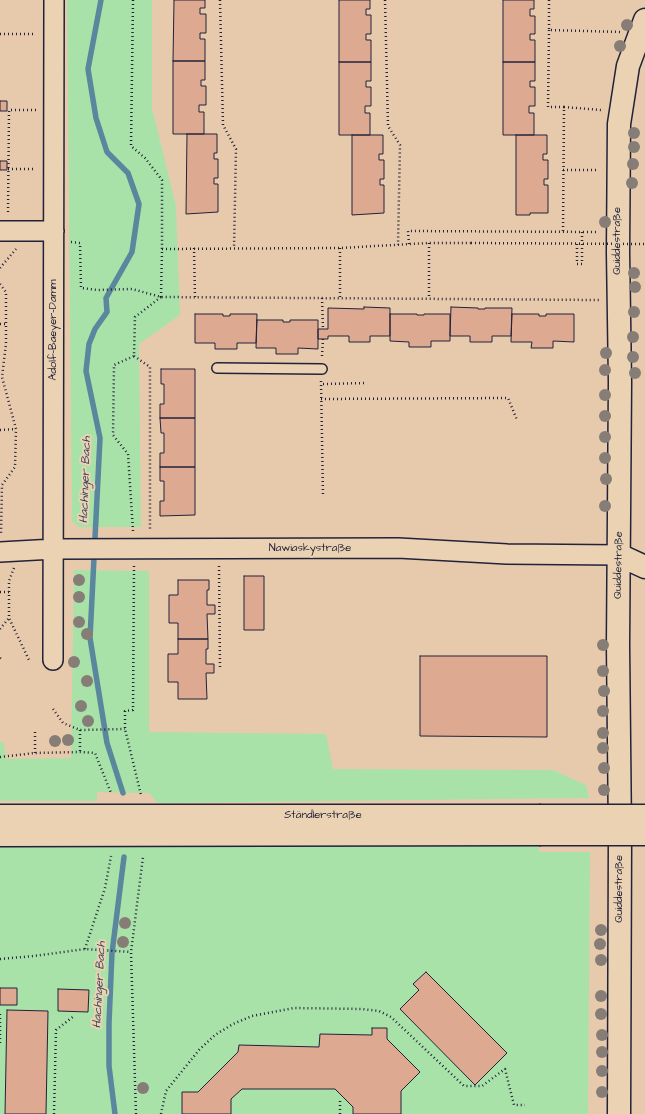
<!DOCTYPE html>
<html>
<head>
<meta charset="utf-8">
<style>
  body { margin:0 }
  canvas { display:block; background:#e7caab }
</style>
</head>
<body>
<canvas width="645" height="1114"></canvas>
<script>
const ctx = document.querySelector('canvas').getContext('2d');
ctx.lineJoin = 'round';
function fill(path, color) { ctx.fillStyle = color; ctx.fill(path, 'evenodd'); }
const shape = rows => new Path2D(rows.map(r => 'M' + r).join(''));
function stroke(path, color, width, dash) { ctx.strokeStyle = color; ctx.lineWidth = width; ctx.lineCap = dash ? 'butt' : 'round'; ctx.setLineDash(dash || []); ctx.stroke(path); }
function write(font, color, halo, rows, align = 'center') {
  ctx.font = font + ' "Architects Daughter",sans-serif'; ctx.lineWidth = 4; ctx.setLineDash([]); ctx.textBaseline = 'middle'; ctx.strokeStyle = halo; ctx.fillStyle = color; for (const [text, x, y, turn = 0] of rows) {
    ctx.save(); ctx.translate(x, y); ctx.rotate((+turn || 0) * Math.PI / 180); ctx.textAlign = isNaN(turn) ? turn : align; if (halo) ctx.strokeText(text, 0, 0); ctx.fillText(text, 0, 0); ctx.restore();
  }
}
fill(shape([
  [67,0,152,0,152,108,176,206,180,315,139,344,141,527,79,527,72,521],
  [74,570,149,571,149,732,326,734,333,769,553,770,586,785,589,798,158,803,149,793,97,792,97,801,0,801,0,742,4,743,6,759,71,758],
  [0,845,539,846,539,852,590,852,588,1114,0,1114]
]), '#a9e2a8');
stroke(shape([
  [101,0,88,69,96,118,107,152,128,173,139,204,132,252,106,298,107,312,95,329,89,344,86,371,100,438,90,638,107,743,123,793],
  [115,1114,109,1066,109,1023,112,953,124,857]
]), '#5a879d', 5.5);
const building = shape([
  [174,0,205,0,205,8,200,8,200,14,206,14,206,33,200,33,200,39,205,39,205,61,173,61,174,0],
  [339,0,370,0,370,9,366,9,366,15,371,15,371,34,366,34,366,40,371,40,371,62,339,62,339,0],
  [503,0,534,0,534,9,530,9,530,16,535,16,535,34,530,34,530,40,535,40,535,62,503,62,503,0],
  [173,61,205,61,205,80,201,80,201,86,206,86,206,105,199,105,199,112,204,112,204,134,173,134,173,61],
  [339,62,371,62,371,81,366,81,366,87,371,87,371,106,365,106,365,113,370,113,370,135,339,135,339,62],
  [503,62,535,62,535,81,530,81,530,87,535,87,535,106,529,106,529,113,534,113,534,135,503,135,503,62],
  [0,101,7,101,7,111,0,111,0,101],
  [187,134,217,134,217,153,214,153,214,159,218,159,218,178,214,178,214,184,218,184,218,212,186,214,187,134],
  [352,135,383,135,383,154,379,154,379,160,384,160,384,179,380,179,380,185,384,185,384,213,352,215,352,135],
  [516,135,547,135,547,154,543,154,543,160,548,160,548,179,544,179,544,185,548,185,548,213,530,213,530,215,516,215,516,135],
  [0,161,7,161,7,170,0,170,0,161],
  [364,307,390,308,390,336,370,336,370,342,349,342,349,336,328,336,328,339,318,339,318,329,328,329,328,308,364,309,364,307],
  [451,307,478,308,478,309,485,309,485,308,512,308,511,336,492,336,492,342,470,342,470,336,450,336,451,307],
  [195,314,223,314,223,316,230,316,230,314,257,314,256,343,237,343,237,349,215,349,215,343,195,343,195,314],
  [390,314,417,314,417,315,424,315,424,314,450,314,450,341,431,341,431,347,409,347,409,342,390,341,390,314],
  [512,314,539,314,539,316,546,316,546,314,574,314,574,342,553,341,553,348,531,348,532,342,511,342,512,314],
  [257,320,283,320,283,322,290,322,290,320,318,320,318,349,298,348,298,354,276,354,276,348,256,348,257,320],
  [161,369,195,369,195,418,160,418,160,404,164,404,164,384,161,384,161,369],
  [160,418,195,418,195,467,160,467,160,453,164,453,164,433,161,433,160,418],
  [160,467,195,467,195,515,160,516,160,501,164,501,164,481,160,481,160,467],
  [244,576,264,576,264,630,244,630,244,576],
  [178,580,209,580,209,590,207,590,207,605,215,605,215,614,207,614,208,639,178,639,178,623,169,623,169,595,178,595,178,580],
  [178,639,208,639,208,649,206,649,206,664,214,664,214,673,206,673,207,699,178,699,178,682,168,682,168,654,178,654,178,639],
  [420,656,547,656,547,737,420,736,420,656],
  [426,972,507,1053,475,1085,400,1009,419,990,413,984,426,972],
  [0,988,17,988,17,1005,0,1005,0,988],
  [58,989,89,990,88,1012,58,1011,58,989],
  [7,1010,48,1011,46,1114,5,1114,7,1010],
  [372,1028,387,1028,387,1039,420,1072,401,1091,401,1114,353,1114,353,1107,335,1089,242,1089,231,1099,231,1114,182,1114,182,1092,198,1092,238,1052,239,1045,319,1047,320,1034,372,1035,372,1028]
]);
fill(building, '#dda991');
stroke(building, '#22223b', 1);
const lane = shape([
  [217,368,322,369]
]);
const street = shape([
  [0,231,54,231],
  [0,552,54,549,398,548,507,554,619,555],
  [53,660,54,0]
]);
const secondary = shape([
  [619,555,645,567],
  [619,1114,620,836,618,645,620,382,618,252,619,124,628,66,645,20]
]);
const highway = shape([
  [0,816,539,816],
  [0,835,539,834]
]);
stroke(lane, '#22223b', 12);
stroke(street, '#22223b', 22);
stroke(secondary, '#22223b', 25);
stroke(highway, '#22223b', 25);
stroke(shape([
  [133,0,131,146,145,158,162,180,162,249],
  [220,0,223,125,236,149,234,248],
  [385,0,388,126,400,145,398,245],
  [549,0,549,30,621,32],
  [549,30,548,107,564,107,563,232],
  [0,34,35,34],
  [564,107,601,110],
  [8,169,36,169],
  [563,170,599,170],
  [8,212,9,110,37,110],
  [71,242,80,243,81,288,97,290,132,289,161,297,599,300],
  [429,243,429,299],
  [409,244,408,231,597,232],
  [577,244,577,264,582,264,582,232],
  [194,248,195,298],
  [340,248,340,299],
  [0,268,16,249],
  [0,284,6,292,6,344,2,377,16,429,15,467,2,485,1,535],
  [161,297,162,249,340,248,429,243,471,243],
  [322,298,323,329],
  [0,324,6,324],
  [134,356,150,367,150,530],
  [322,356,323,339],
  [321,381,323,496],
  [323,384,366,383],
  [321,399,508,398,517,420],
  [0,430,16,429],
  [133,531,128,454,113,435,114,365,134,356,135,317,161,297],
  [134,566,133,710,125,711,125,729,141,795],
  [219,566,220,668],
  [14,568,9,581,9,618,29,660],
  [0,592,9,592],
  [0,629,9,618],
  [0,658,2,660],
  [53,709,63,723,80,730,125,729],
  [80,730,80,752],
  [35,753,35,731],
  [0,757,35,753,80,752,95,753,111,793],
  [85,949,105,888,111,856],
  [0,959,34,956,85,949,131,952],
  [0,1043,0,1011],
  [54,1114,56,1030,74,1016],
  [136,1114,131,952,143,857],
  [161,1114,166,1091,199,1050,215,1035,233,1024,252,1016,294,1008,362,1009,379,1011,391,1017,464,1086,482,1086,505,1069,514,1105,525,1105],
  [340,1114,340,1100]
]), '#22223b', 2.5, [1, 3]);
stroke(lane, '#ead2b2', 9);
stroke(street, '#ead2b2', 19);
stroke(secondary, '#ead2b2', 22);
stroke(highway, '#ead2b2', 22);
const highwayBridge = shape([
  [539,816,645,816],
  [539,834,645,834]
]);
stroke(highwayBridge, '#22223b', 25, []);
stroke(shape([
  [471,243,645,244]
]), '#22223b', 2.5, [1, 3]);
stroke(highwayBridge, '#ead2b2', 22);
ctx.fillStyle = '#867e76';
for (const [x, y] of [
  [627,25],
  [620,46],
  [634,133],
  [634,147],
  [633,164],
  [632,183],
  [605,222],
  [634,273],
  [635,287],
  [634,312],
  [633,337],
  [606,353],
  [633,357],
  [605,370],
  [635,373],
  [605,395],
  [605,416],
  [605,437],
  [605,458],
  [606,479],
  [605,506],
  [79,580],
  [79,597],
  [79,622],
  [87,634],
  [603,645],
  [74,662],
  [603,671],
  [87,681],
  [604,691],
  [81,706],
  [603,711],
  [88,721],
  [603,733],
  [68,740],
  [55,741],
  [603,748],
  [604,768],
  [604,790],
  [125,923],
  [601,930],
  [123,942],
  [600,944],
  [601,960],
  [601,996],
  [601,1014],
  [602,1035],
  [602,1052],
  [602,1071],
  [143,1088],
  [602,1092]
]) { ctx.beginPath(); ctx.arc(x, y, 6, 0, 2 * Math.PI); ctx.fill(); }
write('11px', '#22223b', '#ead2b2', [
  ["Quiddestraße",618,241,-90],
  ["Adolf-Baeyer-Damm",54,330,-90],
  ["Nawiaskystraße",310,549],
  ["Quiddestraße",619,565,-89],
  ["Ständlerstraße",323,816],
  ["Quiddestraße",620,889,-90]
]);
write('italic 12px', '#35445c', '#ead2b2', [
  ["Hachinger Bach",86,480,-88],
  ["Hachinger Bach",100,985,-87]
]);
</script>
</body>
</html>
